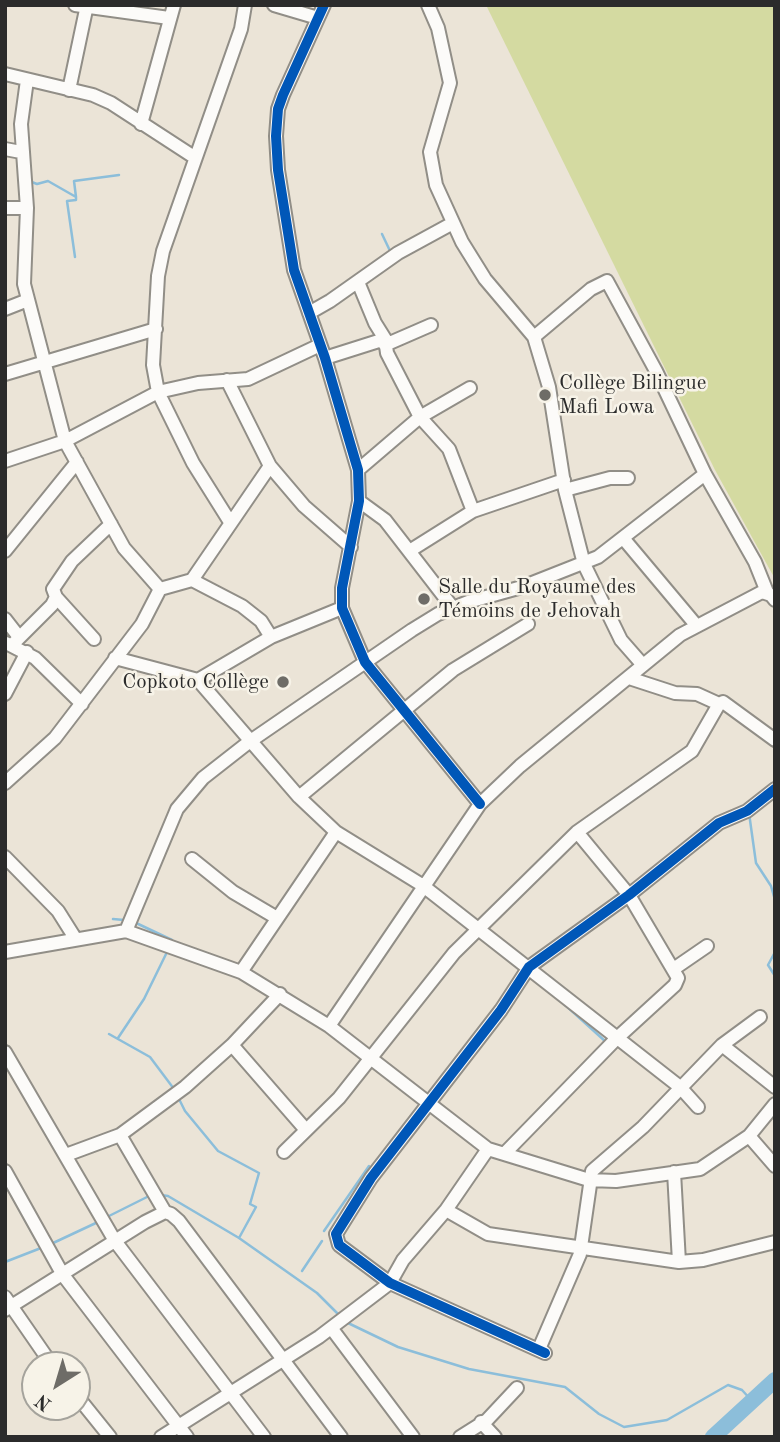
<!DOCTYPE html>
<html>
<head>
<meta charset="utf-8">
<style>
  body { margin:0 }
  #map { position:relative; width:780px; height:1442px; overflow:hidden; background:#ebe4d7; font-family:"Old Standard TT",serif }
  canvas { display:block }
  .frame { position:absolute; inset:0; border:7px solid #2b2b2b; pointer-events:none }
  .north { position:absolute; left:21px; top:1351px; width:70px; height:70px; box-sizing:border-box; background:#f7f3e8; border:2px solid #a5a39c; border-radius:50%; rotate:217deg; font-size:19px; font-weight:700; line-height:28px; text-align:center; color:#2b2b2b }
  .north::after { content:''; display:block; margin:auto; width:24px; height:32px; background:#6e6c67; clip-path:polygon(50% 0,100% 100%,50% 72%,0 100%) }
</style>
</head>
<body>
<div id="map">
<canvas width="780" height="1442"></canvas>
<div class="frame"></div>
<div class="north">N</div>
</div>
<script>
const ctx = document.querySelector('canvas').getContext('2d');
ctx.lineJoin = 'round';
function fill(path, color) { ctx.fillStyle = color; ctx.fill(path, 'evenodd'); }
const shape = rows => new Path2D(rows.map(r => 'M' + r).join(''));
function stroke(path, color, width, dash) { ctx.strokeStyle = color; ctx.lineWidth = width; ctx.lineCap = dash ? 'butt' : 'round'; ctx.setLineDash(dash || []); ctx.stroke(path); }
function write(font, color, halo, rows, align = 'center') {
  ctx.font = font + ' "Old Standard TT",serif'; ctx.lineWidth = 5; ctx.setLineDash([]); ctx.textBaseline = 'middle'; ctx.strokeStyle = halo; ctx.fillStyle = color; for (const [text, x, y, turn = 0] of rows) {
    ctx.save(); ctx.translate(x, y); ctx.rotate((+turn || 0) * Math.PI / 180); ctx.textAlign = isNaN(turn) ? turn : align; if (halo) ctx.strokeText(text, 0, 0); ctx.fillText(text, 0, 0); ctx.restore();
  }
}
fill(shape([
  [486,5,775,5,775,579,715,470]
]), '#d4daa1');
stroke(shape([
  [29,181,37,184,48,181,76,197],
  [76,197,74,181,119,175],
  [382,234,391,253],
  [404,256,429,243],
  [75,257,67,201,76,200,76,197],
  [749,813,756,863,771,886,775,900],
  [113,919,124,920],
  [134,922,172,940,171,944],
  [775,952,768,965,775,976],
  [563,1003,606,1042],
  [109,1034,150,1057,174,1089],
  [118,1038,144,999,168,950],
  [730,1047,755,1028],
  [178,1097,185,1111,218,1151,259,1173,250,1204,256,1207,239,1238],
  [525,1124,559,1089],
  [9,1191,36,1240],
  [161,1195,168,1196,239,1238,317,1293,340,1316],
  [107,1217,151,1195],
  [324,1231,369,1166],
  [51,1244,98,1222],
  [5,1262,41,1248],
  [302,1271,322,1241],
  [5,1289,6,1291],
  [348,1323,398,1347,469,1369,565,1387,599,1414,624,1427,667,1420,728,1385,742,1390,752,1401]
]), '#8cbeda', 2.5);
stroke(shape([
  [713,1437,775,1380]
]), '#8cbeda', 16);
const minor = shape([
  [75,5,169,18],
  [274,5,318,18],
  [324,5,283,95,278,109,276,136,278,170,294,270,325,358,358,470,359,501,342,588,342,608,365,662,480,804],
  [428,5,438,28,450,83,430,152,436,185,462,242,485,279,534,337,549,387,565,490,584,564,621,640,642,664],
  [5,74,93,95,111,103,194,157],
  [27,80,21,124,27,208,24,284,65,441,124,548,160,589],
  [69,90,87,5],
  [141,124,174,5],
  [5,149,21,152],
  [5,208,27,208],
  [358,282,375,323,385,339],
  [5,309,28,300],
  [309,313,330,301,398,253,453,223],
  [534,337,591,289,607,281,656,371,705,474,755,562,767,592],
  [385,345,431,325],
  [325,358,385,339,387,353,420,417,449,449,473,511,411,550],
  [5,374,156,329],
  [227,380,270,466,304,506,351,547],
  [5,461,65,441,158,392,198,383,248,379,320,345],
  [358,470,420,417,470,388],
  [565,490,610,478,628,478],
  [359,501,385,520,453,608],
  [473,511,564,480],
  [230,522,193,463,158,392,153,365,158,276,163,251,241,29,245,5],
  [623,538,696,625],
  [5,551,77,462],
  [192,580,242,606,261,621,271,637],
  [56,597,94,639],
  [5,619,19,637],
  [6,643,35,658,82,704],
  [12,645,52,605,56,597,53,589,72,561,111,524],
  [115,658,198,680,271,637,342,608],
  [629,678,675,693,697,694,719,704],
  [198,680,299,797,336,832,422,885,680,1087,698,1107],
  [5,694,27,652],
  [5,783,55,738,142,624,160,589,192,580,270,466],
  [299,797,453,670,528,624],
  [5,857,58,911,75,938],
  [192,859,233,892,277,918],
  [126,931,177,809,203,778,249,742,412,630,438,614,468,602,522,587,598,557,705,474],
  [5,952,126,931,241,972,329,1026,488,1149,589,1180,616,1181,700,1169,749,1136,775,1104],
  [675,968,707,946],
  [241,972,336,832],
  [329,1026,480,804,520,766,680,635,762,592,771,595,775,600],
  [232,1045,306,1130],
  [722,1045,775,1087],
  [5,1052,115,1241,264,1437],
  [120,1135,185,1087,232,1045,280,994],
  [749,1136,775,1166],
  [284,1152,339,1098,454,953,577,832,692,751,719,704,723,702,775,740],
  [506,1152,616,1039,675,985,678,978,629,895,577,832],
  [66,1155,120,1135,165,1212],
  [5,1171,63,1275,187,1437],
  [674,1172,679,1262],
  [446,1210,488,1234,679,1262,703,1260,775,1242],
  [5,1297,52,1365],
  [5,1310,145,1222,165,1212,171,1214,179,1221,341,1437],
  [332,1329,413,1437],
  [544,1352,539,1349,580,1254,592,1171,643,1127,722,1045,760,1017],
  [545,1353,390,1283,339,1245,336,1234,371,1178,501,1010,529,967,629,895,719,823,747,811,775,789],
  [77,1396,110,1437],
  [481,1422,495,1437],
  [161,1437,319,1337,390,1283,403,1260,446,1210,488,1149],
  [460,1437,487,1420,517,1388]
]);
stroke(minor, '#918e87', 16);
stroke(minor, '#fcfbf9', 12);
stroke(shape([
  [324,5,283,95,278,109,276,136,278,170,294,270,325,358,358,470,359,501,342,588,342,608,365,662,480,804],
  [545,1353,390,1283,339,1245,336,1234,371,1178,501,1010,529,967,629,895,719,823,747,811,775,789]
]), '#0057b8', 10);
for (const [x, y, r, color] of [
  [545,395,7,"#6e6c67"],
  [424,599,7,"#6e6c67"],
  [283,682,7,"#6e6c67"]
]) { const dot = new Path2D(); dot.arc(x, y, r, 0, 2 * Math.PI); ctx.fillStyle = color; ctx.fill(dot); stroke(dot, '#f7f3e8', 2.5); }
write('21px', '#2b2b2b', '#f7f3e8', [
  ["Collège Bilingue",559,383],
  ["Mafi Lowa",559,407],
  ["Salle du Royaume des",438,587],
  ["Témoins de Jehovah",438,611],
  ["Copkoto Collège",269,682,"right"]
], 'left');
</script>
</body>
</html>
